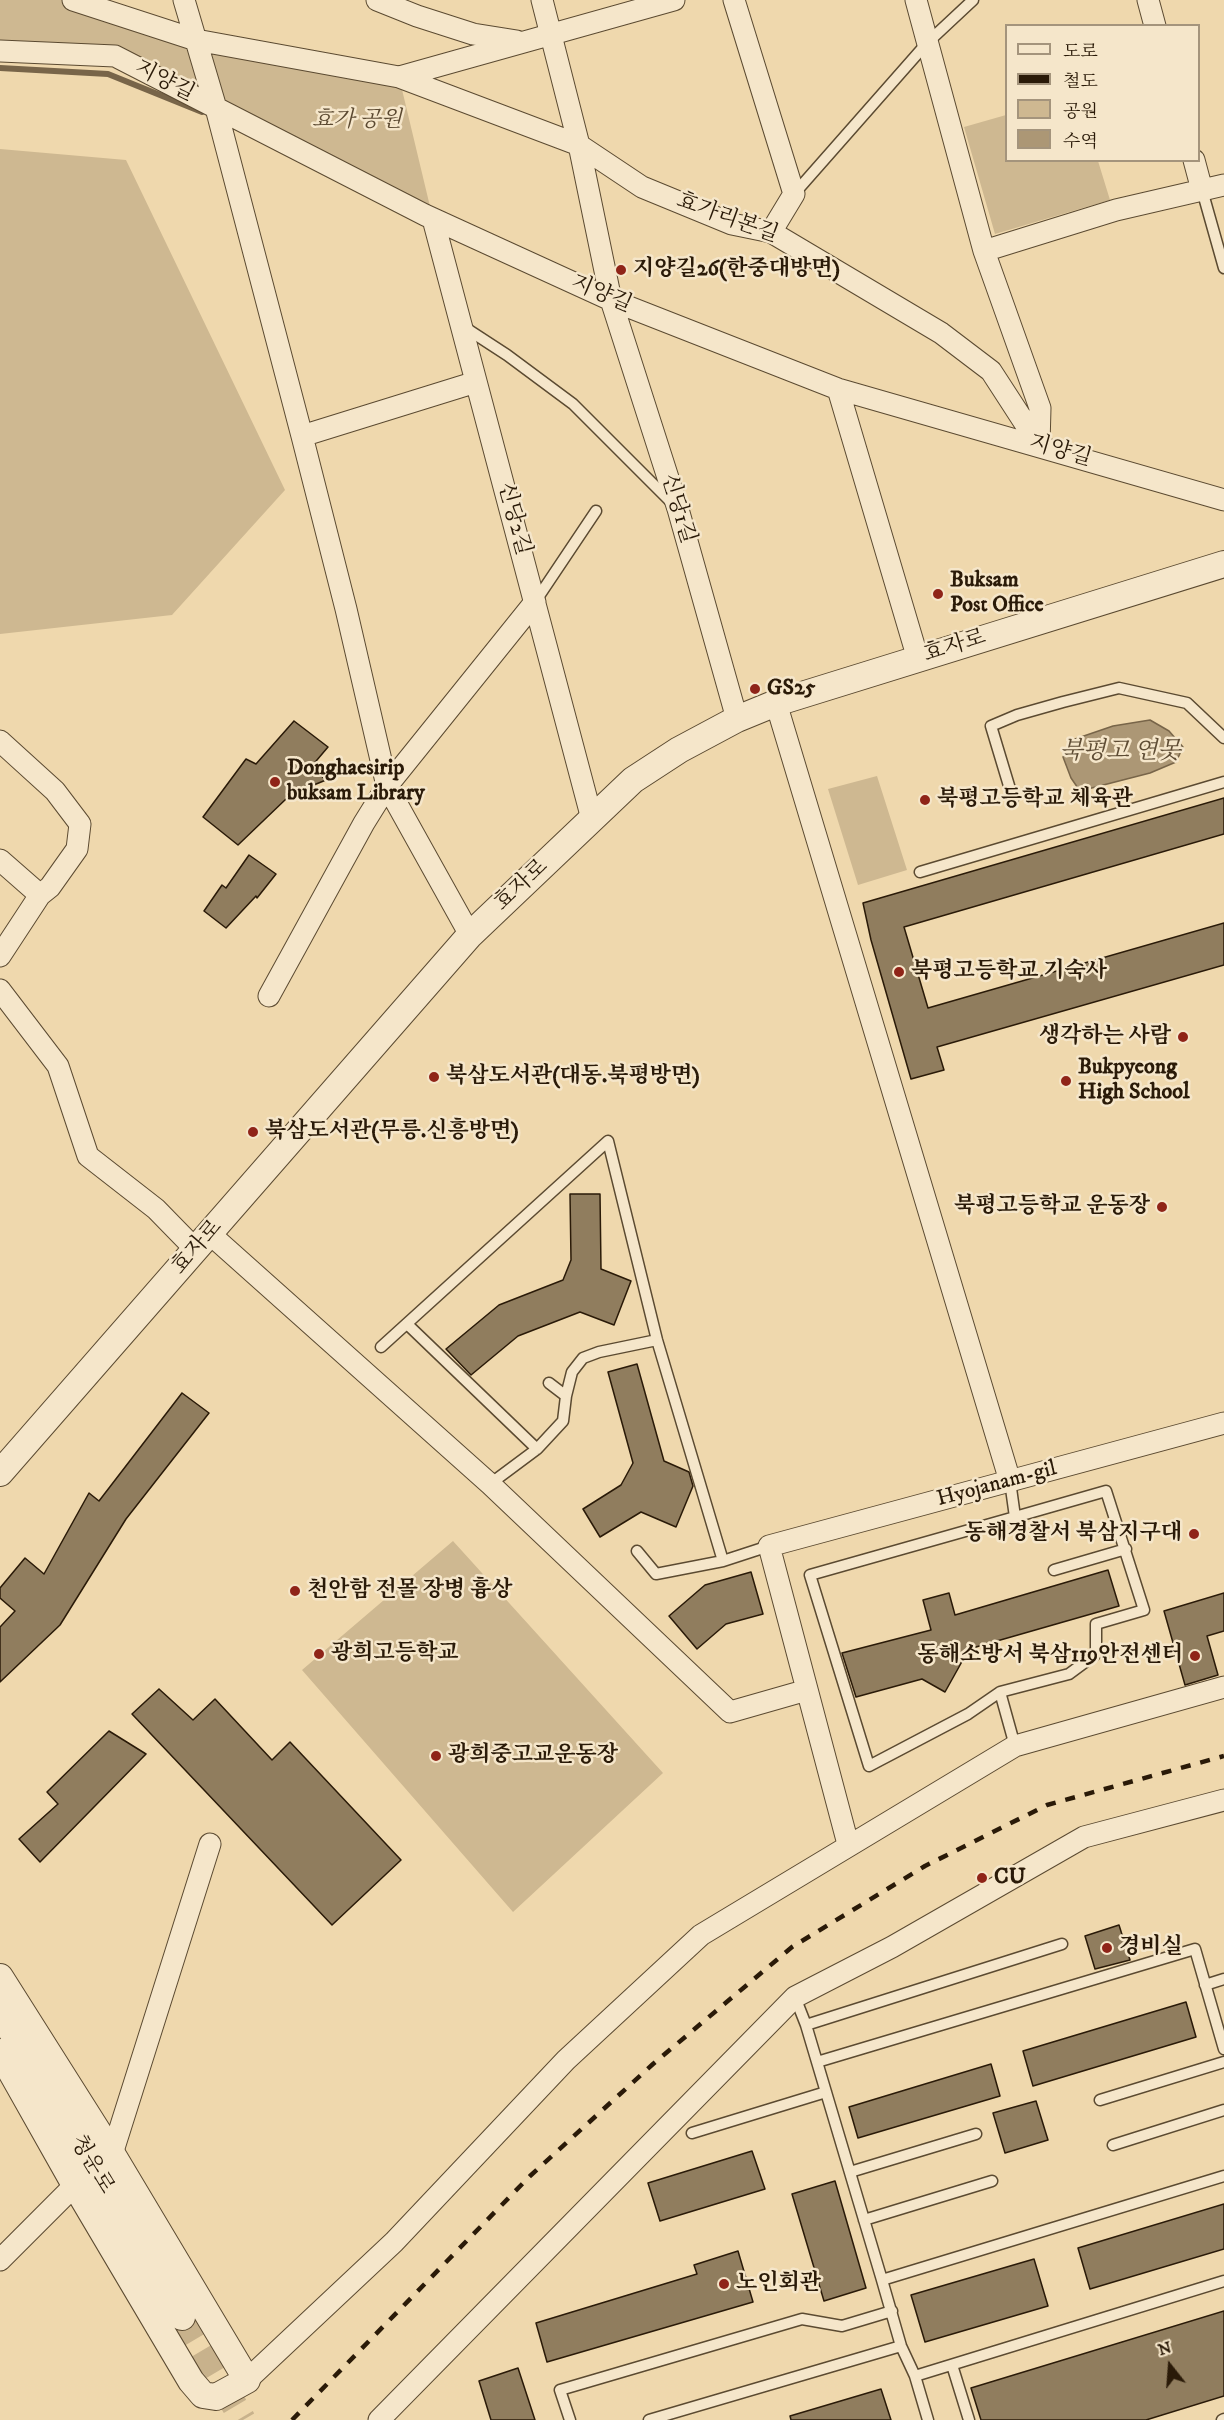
<!DOCTYPE html>
<html>
<head>
<meta charset="utf-8">
<style>
  body { margin:0 }
  #map { position:relative; width:1224px; height:2420px; overflow:hidden; background:#efd8ad; font-family:"IM FELL DW Pica","Noto Serif KR",serif }
  canvas { display:block }
  .legend { position:absolute; left:1005px; top:24px; width:195px; height:138px; box-sizing:border-box; background:#f5e6ca; border:2px solid #a4947c; margin:0; padding:8px 10px; list-style:none; font-size:18px; color:#2a1a08 }
  .legend li { display:flex; align-items:center; gap:12px; height:30px }
  .legend b { width:30px; border:2px solid #a4947c }
  .north { position:absolute; left:1140px; top:2336px; width:60px; height:60px; -webkit-text-stroke:4px #f5e6ca; paint-order:stroke; rotate:343deg; font-size:16px; font-weight:700; line-height:24px; text-align:center; color:#2a1a08 }
  .north::after { content:''; display:block; margin:auto; width:21px; height:27px; background:#2a1a08; clip-path:polygon(50% 0,100% 100%,50% 72%,0 100%) }
</style>
</head>
<body>
<div id="map">
<canvas width="1224" height="2420"></canvas>
<ul class="legend">
<li><b style="height:8px;background:#f5e6ca"></b>도로</li>
<li><b style="height:8px;background:#2a1a08"></b>철도</li>
<li><b style="height:16px;background:#ceb891"></b>공원</li>
<li><b style="height:16px;background:#ac9775"></b>수역</li>
</ul>
<div class="north">N</div>
</div>
<script>
const ctx = document.querySelector('canvas').getContext('2d');
ctx.lineJoin = 'round';
function fill(path, color) { ctx.fillStyle = color; ctx.fill(path, 'evenodd'); }
const shape = rows => new Path2D(rows.map(r => 'M' + r).join(''));
function stroke(path, color, width, dash) { ctx.strokeStyle = color; ctx.lineWidth = width; ctx.lineCap = dash ? 'butt' : 'round'; ctx.setLineDash(dash || []); ctx.stroke(path); }
function write(font, color, halo, rows, align = 'center') {
  ctx.font = font + ' "IM FELL DW Pica","Noto Serif KR",serif'; ctx.lineWidth = 5; ctx.setLineDash([]); ctx.textBaseline = 'middle'; ctx.strokeStyle = halo; ctx.fillStyle = color; for (const [text, x, y, turn = 0] of rows) {
    ctx.save(); ctx.translate(x, y); ctx.rotate((+turn || 0) * Math.PI / 180); ctx.textAlign = isNaN(turn) ? turn : align; if (halo) ctx.strokeText(text, 0, 0); ctx.fillText(text, 0, 0); ctx.restore();
  }
}
fill(shape([
  [0,0,73,0,399,77,433,219,115,56,0,47],
  [1006,115,1006,160,1098,161,1110,200,995,234,964,127],
  [0,149,126,160,285,490,172,615,0,634],
  [877,776,907,870,858,885,828,789],
  [453,1541,663,1773,513,1912,302,1670]
]), '#ceb891');
const water = shape([
  [1150,720,1169,731,1183,747,1176,762,1150,773,1080,791,1071,778,1063,757,1075,739,1113,726,1150,720]
]);
fill(water, '#ac9775');
stroke(water, '#786549', 1.5);
stroke(shape([
  [0,68,108,74,202,112]
]), '#786549', 6);
const building = shape([
  [294,721,328,747,311,767,326,780,299,791,286,799,238,845,203,817,246,759,256,764,294,721],
  [1224,798,1224,834,904,927,928,1008,1224,923,1224,965,937,1047,944,1070,911,1079,871,940,863,903,1224,798],
  [249,855,276,874,257,898,256,896,226,928,204,911,222,885,226,888,249,855],
  [570,1194,600,1194,601,1269,631,1281,614,1325,580,1312,518,1336,471,1375,446,1349,499,1305,563,1280,571,1260,570,1194],
  [637,1364,664,1461,689,1472,693,1486,676,1527,641,1512,600,1537,583,1509,621,1485,633,1463,608,1372,637,1364],
  [182,1393,209,1413,126,1519,60,1625,0,1682,0,1627,15,1611,0,1598,0,1588,25,1558,44,1574,89,1493,99,1501,182,1393],
  [1108,1570,1119,1606,969,1649,945,1692,922,1679,856,1697,842,1653,931,1630,923,1600,949,1593,955,1615,1108,1570],
  [751,1572,763,1614,726,1624,697,1649,669,1616,705,1585,751,1572],
  [1224,1593,1224,1631,1207,1636,1218,1675,1185,1685,1164,1611,1224,1593],
  [159,1689,193,1720,215,1699,272,1760,290,1742,401,1860,332,1925,132,1714,159,1689],
  [109,1731,146,1754,40,1862,19,1839,58,1804,47,1792,109,1731],
  [1119,1925,1130,1960,1095,1969,1085,1936,1119,1925],
  [1186,2002,1196,2037,1033,2086,1023,2051,1186,2002],
  [991,2064,1000,2096,858,2138,849,2107,991,2064],
  [1036,2101,1048,2140,1005,2153,993,2113,1036,2101],
  [752,2151,765,2189,660,2221,648,2183,752,2151],
  [835,2181,866,2288,824,2301,792,2194,835,2181],
  [1224,2204,1224,2249,1090,2289,1078,2248,1224,2204],
  [738,2251,753,2302,547,2362,536,2323,697,2274,694,2265,738,2251],
  [1034,2259,1048,2306,925,2342,911,2295,1034,2259],
  [1224,2311,1224,2396,1146,2420,981,2420,971,2388,1224,2311],
  [518,2368,535,2420,491,2420,479,2381,518,2368],
  [881,2389,891,2420,791,2420,790,2416,881,2389]
]);
fill(building, '#907d5e');
stroke(building, '#2a1a08', 1.5);
stroke(shape([
  [182,2317,243,2420]
]), '#c8b28c', 26, [26, 13]);
const service = shape([
  [1202,190,1224,268],
  [794,194,927,43,973,0],
  [464,327,507,355,573,404,671,502],
  [535,602,596,511],
  [1013,799,991,726,1017,715,1063,702,1119,688,1187,703,1224,738],
  [920,872,1224,782],
  [407,1324,537,1449,490,1484],
  [381,1347,608,1141,657,1340,723,1561],
  [549,1383,566,1396],
  [537,1449,563,1421,566,1396,572,1372,583,1358,599,1352,657,1340],
  [1010,1481,1015,1517,810,1575,869,1766,968,1714,1000,1692,1069,1674,1096,1654,1096,1624,1144,1610,1106,1491,1015,1517],
  [637,1551,656,1574,723,1561,769,1546],
  [1054,1570,1126,1549],
  [1000,1692,1015,1746],
  [1205,1985,1224,1979],
  [795,1997,806,2025,882,2280],
  [806,2025,1062,1944],
  [817,2062,1195,1949,1224,2049],
  [1100,2100,1224,2062],
  [692,2133,826,2092],
  [1113,2145,1224,2110],
  [850,2172,976,2134],
  [864,2220,992,2181],
  [952,2365,969,2420],
  [915,2376,901,2346,882,2280,1224,2176],
  [570,2420,560,2390,802,2319,842,2326,892,2311],
  [649,2420,901,2346],
  [928,2420,915,2376,1224,2281],
  [1222,2420,1224,2419]
]);
const minor = shape([
  [73,0,196,40,399,77,674,0],
  [184,0,216,108,302,436,346,609,387,786,364,823,269,996],
  [377,0,417,16,473,34,517,41],
  [542,0,579,145,611,300,678,509,737,719],
  [734,0,794,194,771,232],
  [916,0,984,251,1040,408,1039,445],
  [1148,0,1155,26],
  [0,51,115,56,425,215,611,300,838,389,1224,500],
  [399,77,579,145,642,187,732,224,771,232,941,333,991,371,1039,445],
  [1194,160,1202,190],
  [433,219,592,819],
  [984,251,1116,210,1224,185],
  [838,389,918,659],
  [302,436,476,382],
  [776,703,1010,1481],
  [0,741,55,791,80,824,77,849,50,887,40,895,0,956],
  [0,860,40,895],
  [470,935,387,786,535,602],
  [0,990,58,1066,88,1156,156,1209,196,1250],
  [210,1234,490,1484,730,1712,807,1690],
  [848,1844,769,1546,1224,1423],
  [112,2154,210,1844],
  [0,2260,75,2185],
  [247,2380,394,2242,566,2060,701,1935,1015,1746,1224,1687],
  [379,2420,795,1997,892,1947,1084,1837,1224,1800]
]);
const tertiary = shape([
  [0,1473,470,935,633,780,679,750,737,719,776,703,1224,564],
  [0,1977,112,2154,247,2380,216,2397,203,2395,191,2381,75,2185,0,2052],
  [0,2012,182,2317]
]);
stroke(service, '#5b4a31', 13);
stroke(minor, '#5b4a31', 23);
stroke(tertiary, '#5b4a31', 28);
stroke(service, '#f5e6ca', 10);
stroke(minor, '#f5e6ca', 21);
stroke(tertiary, '#f5e6ca', 26);
stroke(shape([
  [292,2420,530,2176,653,2064,792,1947,925,1866,1047,1805,1224,1756]
]), '#2a1a08', 4.5, [10, 10]);
for (const [x, y, r, color] of [
  [621,270,6,"#8f2418"],
  [938,594,6,"#8f2418"],
  [755,689,6,"#8f2418"],
  [275,782,6,"#8f2418"],
  [925,800,6,"#8f2418"],
  [899,972,6,"#8f2418"],
  [1183,1037,6,"#8f2418"],
  [434,1077,6,"#8f2418"],
  [1066,1081,6,"#8f2418"],
  [253,1132,6,"#8f2418"],
  [1162,1207,6,"#8f2418"],
  [1194,1534,6,"#8f2418"],
  [295,1591,6,"#8f2418"],
  [319,1654,6,"#8f2418"],
  [1195,1656,6,"#8f2418"],
  [436,1756,6,"#8f2418"],
  [982,1878,6,"#8f2418"],
  [1107,1948,6,"#8f2418"],
  [724,2284,6,"#8f2418"]
]) { const dot = new Path2D(); dot.arc(x, y, r, 0, 2 * Math.PI); ctx.fillStyle = color; ctx.fill(dot); stroke(dot, '#f5e6ca', 2); }
write('22px', '#2a1a08', '#f5e6ca', [
  ["지양길",164,82,27],
  ["효가리본길",727,219,20],
  ["지양길",601,295,23],
  ["지양길",1060,452,16],
  ["신당1길",677,509,73],
  ["신당2길",513,519,75],
  ["효자로",955,647,-17],
  ["효자로",522,886,-43],
  ["효자로",198,1248,-49],
  ["Hyojanam-gil",997,1485,-15],
  ["청운로",91,2165,59]
]);
write('italic 22px', '#5b4931', '#f5e6ca', [
  ["효가 공원",357,121]
]);
write('bold 22px', '#2a1a08', '#f5e6ca', [
  ["지양길26(한중대방면)",633,270],
  ["Buksam",950,581],
  ["Post Office",950,606],
  ["GS25",767,689],
  ["Donghaesirip",287,769],
  ["buksam Library",287,794],
  ["북평고등학교 체육관",937,800],
  ["북평고등학교 기숙사",911,972],
  ["생각하는 사람",1171,1037,"right"],
  ["Bukpyeong",1078,1068],
  ["High School",1078,1093],
  ["북삼도서관(대동.북평방면)",446,1077],
  ["북삼도서관(무릉.신흥방면)",265,1132],
  ["북평고등학교 운동장",1150,1207,"right"],
  ["동해경찰서 북삼지구대",1182,1534,"right"],
  ["천안함 전몰 장병 흉상",307,1591],
  ["광희고등학교",331,1654],
  ["동해소방서 북삼119안전센터",1183,1656,"right"],
  ["광희중고교운동장",448,1756],
  ["CU",994,1878],
  ["경비실",1119,1948],
  ["노인회관",736,2284]
], 'left');
write('italic 24px', '#5e4c34', '#f5e6ca', [
  ["북평고 연못",1120,753]
]);
</script>
</body>
</html>
